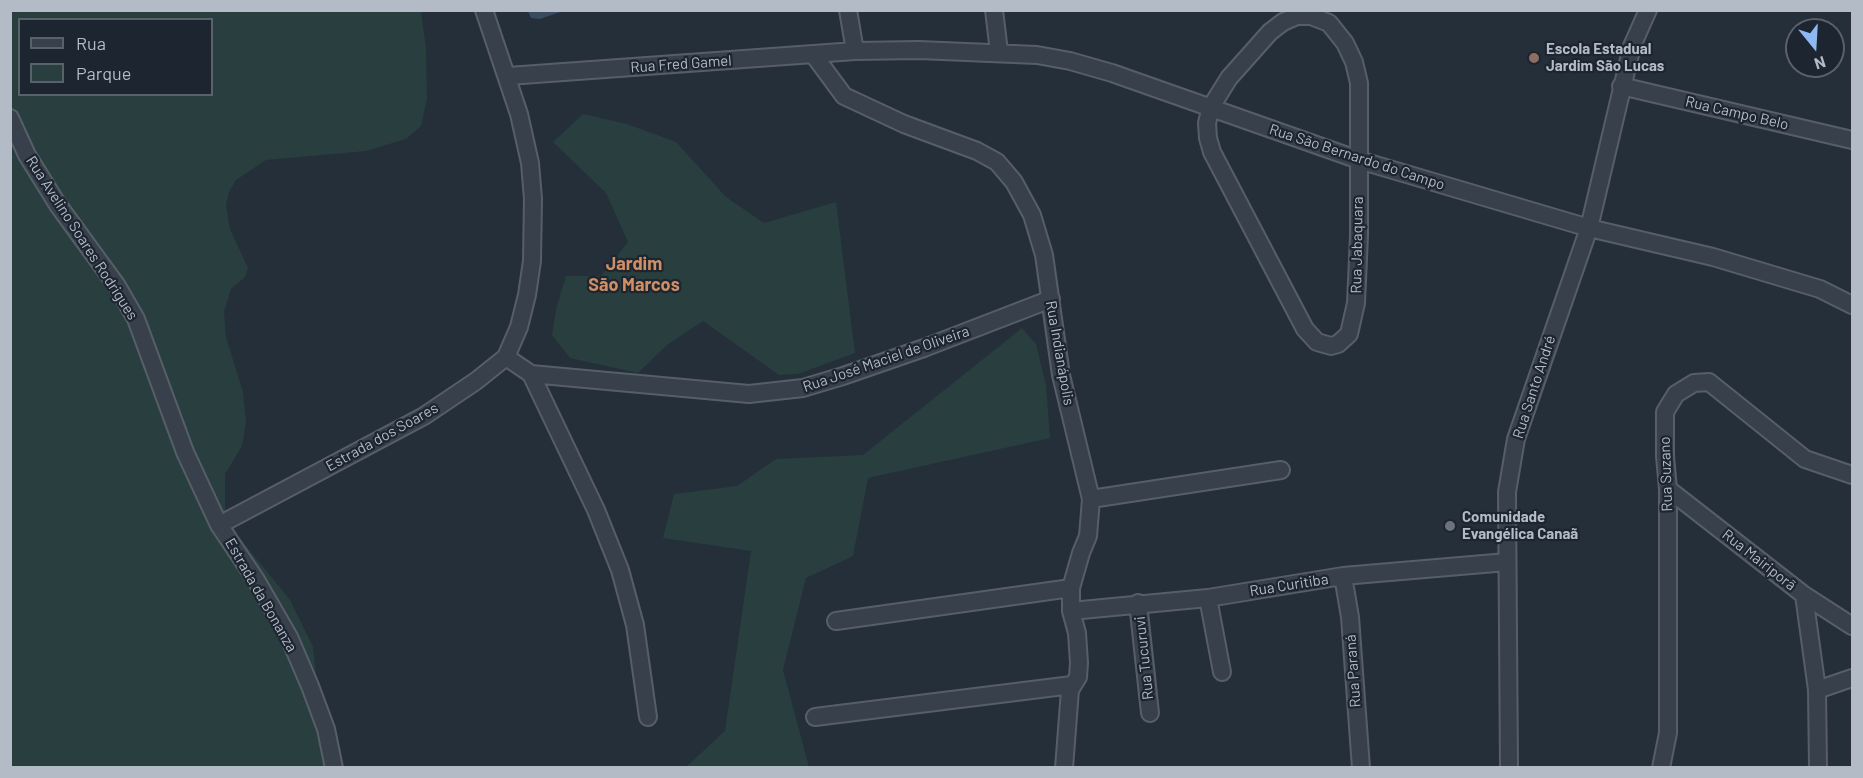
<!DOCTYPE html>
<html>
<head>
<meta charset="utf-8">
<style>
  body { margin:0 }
  #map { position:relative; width:1863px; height:778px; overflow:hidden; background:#242f3a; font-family:Barlow,sans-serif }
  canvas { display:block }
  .frame { position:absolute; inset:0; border:12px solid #b3bbc6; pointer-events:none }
  .legend { position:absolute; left:18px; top:18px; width:195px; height:78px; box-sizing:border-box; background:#1d2530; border:2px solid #59616c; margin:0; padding:8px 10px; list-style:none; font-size:18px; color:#b3bbc6 }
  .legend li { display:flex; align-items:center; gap:12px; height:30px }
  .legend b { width:30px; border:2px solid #59616c }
  .north { position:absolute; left:1785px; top:18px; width:60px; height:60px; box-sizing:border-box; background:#1d2530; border:2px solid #59616c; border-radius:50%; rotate:162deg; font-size:16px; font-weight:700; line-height:24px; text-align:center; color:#b3bbc6 }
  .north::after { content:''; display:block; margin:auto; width:21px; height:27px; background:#8db8f2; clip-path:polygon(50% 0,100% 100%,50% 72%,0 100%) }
</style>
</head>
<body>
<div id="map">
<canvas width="1863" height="778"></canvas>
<div class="frame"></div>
<ul class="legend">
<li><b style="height:8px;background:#38404b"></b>Rua</li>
<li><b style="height:16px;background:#293e3e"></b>Parque</li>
</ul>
<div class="north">N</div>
</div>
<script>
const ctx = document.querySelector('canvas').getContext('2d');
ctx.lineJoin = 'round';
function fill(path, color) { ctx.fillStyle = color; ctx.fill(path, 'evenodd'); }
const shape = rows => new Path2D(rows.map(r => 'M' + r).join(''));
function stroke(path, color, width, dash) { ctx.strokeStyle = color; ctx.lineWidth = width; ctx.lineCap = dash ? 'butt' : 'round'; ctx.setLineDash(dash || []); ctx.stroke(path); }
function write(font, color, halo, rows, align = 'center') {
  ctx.font = font + ' Barlow,sans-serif'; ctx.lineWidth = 4.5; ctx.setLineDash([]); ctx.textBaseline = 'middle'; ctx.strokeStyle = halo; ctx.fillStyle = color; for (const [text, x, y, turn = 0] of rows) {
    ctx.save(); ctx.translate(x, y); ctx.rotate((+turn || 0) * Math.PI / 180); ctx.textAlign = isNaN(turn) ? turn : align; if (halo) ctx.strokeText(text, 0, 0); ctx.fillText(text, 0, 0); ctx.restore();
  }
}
fill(shape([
  [10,11,421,11,426,49,427,99,421,126,406,139,366,151,266,160,236,180,229,192,226,205,230,229,248,268,245,277,231,289,224,312,226,337,243,392,246,422,242,446,225,474,225,510,238,536,290,600,313,647,317,684,337,767,11,767],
  [20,20,212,20,212,94,20,94],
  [583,114,627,124,676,142,726,197,764,223,836,202,855,353,798,374,779,375,703,321,667,345,638,373,570,358,552,335,556,309,566,276,601,276,628,242,606,193,553,142],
  [1022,328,1036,344,1046,385,1050,438,868,478,853,556,806,578,783,670,809,767,686,767,725,731,751,551,663,538,674,494,737,486,776,459,863,455]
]), '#293e3e');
fill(shape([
  [528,11,563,11,540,19,531,18]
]), '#394b61');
const minor = shape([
  [848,10,855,51],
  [994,10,999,52],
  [1297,16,1311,16,1329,23,1345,43,1354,62,1359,83,1359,236,1356,303,1349,334,1338,344,1331,346,1317,342,1305,329,1212,152,1208,138,1207,123,1211,107,1229,78,1270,32,1283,22,1297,16],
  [813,54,844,96,904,124,977,151,997,162,1014,182,1032,215,1044,255,1061,375,1091,499,1088,536,1081,553,1071,588,1071,611,1077,633,1079,663,1078,677,1070,690,1064,768],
  [508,76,855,51,919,50,1037,55,1070,61,1112,73,1359,160,1589,228,1713,257,1820,289,1852,305],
  [1621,86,1852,140],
  [10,118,27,155,58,205,117,286,136,319,185,452,219,525,256,580,289,637,310,686,326,729,334,768],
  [506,357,531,374,749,394,803,388,843,376,924,348,1051,299],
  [531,374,596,510,620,570,635,625,648,717],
  [1668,489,1804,595,1852,626],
  [1091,499,1281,470],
  [219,525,424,416,476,381,506,357,519,327,527,295,532,261,533,199,530,163,519,114,484,10],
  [1343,576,1350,617,1361,768],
  [1804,595,1817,690,1818,768],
  [1208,598,1222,672],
  [1138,603,1150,713],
  [1071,611,1208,598,1343,576,1507,562],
  [836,621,1071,588],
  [1817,690,1852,678],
  [815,717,1072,685],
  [1509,768,1507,492,1516,439,1589,228,1632,46,1648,10],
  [1661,768,1668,733,1668,489,1665,456,1665,412,1676,394,1694,383,1709,382,1805,459,1852,475]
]);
stroke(minor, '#565e69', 20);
stroke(minor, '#38404b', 16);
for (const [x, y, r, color] of [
  [1534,58,6,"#8d6e63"],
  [1450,526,6,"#6b7280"]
]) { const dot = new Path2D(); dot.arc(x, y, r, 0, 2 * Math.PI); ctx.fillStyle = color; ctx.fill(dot); stroke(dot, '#1d2530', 2); }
write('bold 15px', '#b3bbc6', '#1d2530', [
  ["Escola Estadual",1546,49],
  ["Jardim São Lucas",1546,66],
  ["Comunidade",1462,517],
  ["Evangélica Canaã",1462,534]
], 'left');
write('15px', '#b3bbc6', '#1d2530', [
  ["Rua Fred Gamel",681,64,-4],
  ["Rua Campo Belo",1737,113,13],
  ["Rua São Bernardo do Campo",1357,157,18],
  ["Rua Avelino Soares Rodrigues",82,238,57],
  ["Rua Jabaquara",1357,245,-89],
  ["Rua Indianápolis",1060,353,80],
  ["Rua José Maciel de Oliveira",886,359,-19],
  ["Rua Santo André",1534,387,-72],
  ["Estrada dos Soares",382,437,-29],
  ["Rua Suzano",1666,474,-92],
  ["Rua Mairiporã",1759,560,38],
  ["Rua Curitiba",1289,585,-9],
  ["Estrada da Bonanza",261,595,60],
  ["Rua Tucuruvi",1144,658,-96],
  ["Rua Paraná",1353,671,-94]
]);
write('bold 18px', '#ce8f66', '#1d2530', [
  ["Jardim",634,264],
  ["São Marcos",634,285]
]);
</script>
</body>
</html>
